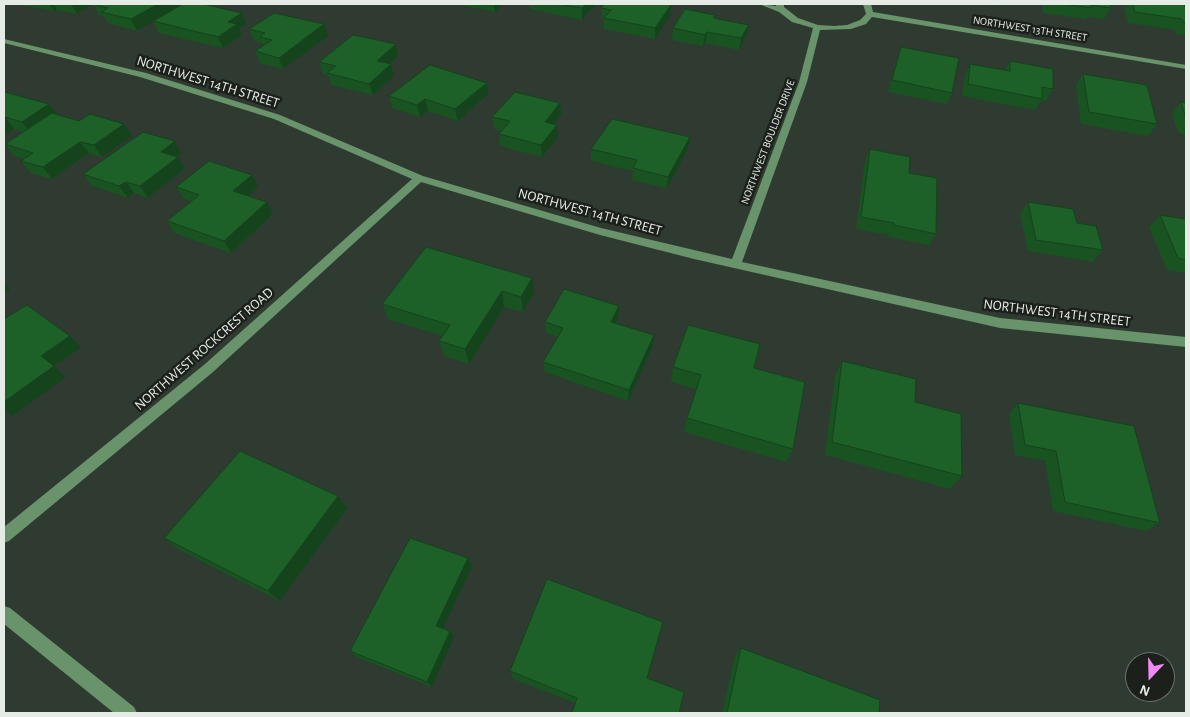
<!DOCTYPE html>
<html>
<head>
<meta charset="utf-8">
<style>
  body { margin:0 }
  #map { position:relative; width:1190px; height:717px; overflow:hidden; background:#2f3b30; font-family:"Alegreya Sans",sans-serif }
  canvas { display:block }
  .frame { position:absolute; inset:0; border:5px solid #e4ece5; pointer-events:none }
  .north { position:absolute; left:1125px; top:652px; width:50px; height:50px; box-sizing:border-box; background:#1b201b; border:1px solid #6b726c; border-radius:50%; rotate:201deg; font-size:14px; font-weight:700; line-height:20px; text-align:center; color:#e4ece5 }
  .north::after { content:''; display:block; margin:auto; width:18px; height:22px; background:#f18af4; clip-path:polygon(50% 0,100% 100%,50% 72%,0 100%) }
</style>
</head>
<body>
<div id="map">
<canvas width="1190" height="717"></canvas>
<div class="frame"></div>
<div class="north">N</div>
</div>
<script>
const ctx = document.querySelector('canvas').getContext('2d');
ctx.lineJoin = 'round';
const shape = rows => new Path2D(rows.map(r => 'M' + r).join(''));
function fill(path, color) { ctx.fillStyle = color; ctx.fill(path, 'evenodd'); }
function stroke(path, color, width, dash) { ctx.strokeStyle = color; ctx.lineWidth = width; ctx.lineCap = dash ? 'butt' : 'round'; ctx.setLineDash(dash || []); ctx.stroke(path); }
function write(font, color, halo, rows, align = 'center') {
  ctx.font = font + ' "Alegreya Sans",sans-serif'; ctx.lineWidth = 5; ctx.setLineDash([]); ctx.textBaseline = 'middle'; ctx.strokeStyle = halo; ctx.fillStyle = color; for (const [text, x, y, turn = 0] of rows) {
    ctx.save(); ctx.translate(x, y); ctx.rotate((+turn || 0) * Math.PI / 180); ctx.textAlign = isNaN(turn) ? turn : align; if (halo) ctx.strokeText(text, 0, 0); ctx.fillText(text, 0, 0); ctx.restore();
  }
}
fill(shape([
  [759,4,776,6,776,4,784,4,784,7,798,18,818,25,834,26,847,25,860,20,866,14,863,4,871,4,873,12,1186,65,1186,69,872,17,866,24,851,29,820,30,807,82,742,262,1000,318,1186,337,1186,347,1000,328,694,259,600,235,421,182,213,372,9,541,4,543,4,527,205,364,412,179,274,119,140,77,4,43,4,39,146,73,280,115,423,176,601,228,732,259,799,82,813,28,792,22,779,12,759,4],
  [4,606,10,608,134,707,137,713,114,713,4,624,4,606]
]), '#68936b');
fill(shape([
  [17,4,182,4,137,31,108,23,104,16,99,15,93,4,77,14,57,10,54,11],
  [456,4,503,4,495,12],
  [529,4,596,4,582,20,530,9],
  [983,4,1001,4,1000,6],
  [1042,4,1110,4,1111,8,1104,19,1087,17,1085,19,1043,13],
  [1124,4,1184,4,1186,9,1186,36,1176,34,1175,30,1128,23,1124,5],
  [601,8,670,16,655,39,604,29,604,20,601,19],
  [715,15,715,19,746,36,739,50,705,43,703,46,672,40,673,28],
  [153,21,246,24,239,29,242,35,223,48,159,33],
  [324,24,328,36,283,69,260,63,255,51,263,46,262,43,254,41,249,29],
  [396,44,398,56,389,64,394,76,373,95,331,85,328,75,323,74,319,62],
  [901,47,952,93,947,104,888,92,897,59],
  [1010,61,1053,89,1046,101,1041,100,1035,110,962,96,965,75,970,64,1005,70],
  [1083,74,1157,124,1148,136,1081,124,1076,86],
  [4,92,58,115,132,136,102,157,89,153,52,179,31,173,21,161,24,159,14,156,5,144,24,132,14,129,4,136],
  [488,94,458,121,428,111,420,117,392,108,389,96],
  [1181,102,1186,103,1186,135,1178,133,1172,114],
  [560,103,561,115,553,124,558,137,542,157,500,146,499,134,502,131,494,129,492,117],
  [591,149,688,149,667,188,632,180,633,171,591,161],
  [870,149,909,173,936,234,929,245,888,237,889,235,856,229,865,161],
  [181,153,177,156,185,168,148,198,134,193,128,198,92,186,83,174],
  [176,187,258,187,248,196,273,214,231,253,174,233,167,221,191,201,184,199],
  [1028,202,1077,223,1103,250,1093,262,1028,251,1020,214],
  [1160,215,1186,219,1186,273,1167,270,1149,227],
  [426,247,534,293,523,312,504,307,469,364,444,356,439,341,443,336,388,319,382,304],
  [619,306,618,317,616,323,653,346,628,401,545,372,543,362,558,337,546,333,545,322],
  [842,361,915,402,962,476,950,489,825,455,835,376],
  [673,367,754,368,793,449,786,462,684,432,687,418,696,389,671,382],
  [1018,403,1160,523,1146,531,1053,511,1045,461,1015,455,1009,414],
  [338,496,347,508,280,601,180,550,164,538],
  [468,558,472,566,443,629,454,637,432,687,357,657,350,651],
  [663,622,575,703,513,679,510,671],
  [741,648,879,713,722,713,735,656]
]), '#195322');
fill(shape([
  [49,4,54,4,57,10,54,11],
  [71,4,94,4,77,14],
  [158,4,182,4,137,31,131,19],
  [494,4,503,4,495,12],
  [586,4,596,4,582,20,582,8],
  [671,5,670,16,655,39,655,28],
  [242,13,246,24,239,29,242,35,223,48,218,37,228,22],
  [324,24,328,36,283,69,279,58],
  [749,25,746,36,739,50,741,38],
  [707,32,705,43,703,46,705,35],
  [396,44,398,56,380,72,377,61],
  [391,64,394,76,373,95,369,84],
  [487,83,488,94,458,121,455,109],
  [425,99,428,111,420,117,417,105],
  [560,103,561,115,546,134,545,122],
  [49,104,58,115,31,134,22,122],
  [5,117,14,129,4,136,4,118],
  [124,124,132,136,102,157,94,145],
  [557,125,558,137,542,157,541,145],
  [690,137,688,149,667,188,668,177],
  [175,141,181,153,168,163,161,152],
  [80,142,89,153,52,179,43,167],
  [178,157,185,168,148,198,140,186],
  [252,175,258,187,240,203,233,191],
  [126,182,134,193,128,198,119,186],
  [267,202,273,214,231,253,224,241],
  [532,278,534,293,523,312,521,297],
  [4,283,10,289,4,294],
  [502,291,504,307,469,364,465,349],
  [619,306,618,317,611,333,611,322],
  [654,335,653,346,628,401,629,390],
  [70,336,81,347,53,367,41,356],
  [54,366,66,377,12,416,4,409,4,402],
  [338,496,347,508,280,601,268,591],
  [468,558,472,566,441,633,436,626],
  [450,631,454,637,432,687,427,682]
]), '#14431c');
const building = shape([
  [93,4,158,4,131,19,101,12,108,8,93,4],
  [183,4,203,4,242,13,228,22,237,24,218,37,153,21,183,4],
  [558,4,586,4,582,8,558,4],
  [605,4,666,4,671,5,655,28,604,18,611,10,601,8,605,4],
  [1063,4,1110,4,1111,8,1091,5,1092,8,1063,4],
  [1133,4,1184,4,1186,9,1186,23,1184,23,1182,19,1135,12,1133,4],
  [685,9,715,15,713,18,749,25,741,38,707,32,705,35,673,28,685,9],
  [274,13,324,24,279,58,255,51,272,40,260,37,265,33,249,29,274,13],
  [353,35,396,44,377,61,391,64,369,84,327,73,336,66,319,62,353,35],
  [901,47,959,58,952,93,892,80,901,47],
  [1010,61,1053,69,1053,89,1042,87,1042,99,968,84,970,64,1010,71,1010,61],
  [430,65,487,83,455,109,425,99,417,105,389,96,430,65],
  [1083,74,1147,85,1157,124,1089,112,1083,74],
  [4,92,49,104,22,122,5,117,4,118,4,92],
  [515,92,560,103,545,122,557,125,541,145,499,134,510,121,492,117,515,92],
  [1181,102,1186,103,1186,118,1181,102],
  [52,113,79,121,90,114,124,124,94,145,80,142,43,167,21,161,33,153,5,144,52,113],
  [612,119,690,137,668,177,633,168,637,160,591,149,612,119],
  [143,132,175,141,161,152,178,157,140,186,126,182,119,186,83,174,143,132],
  [870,149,910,157,909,173,937,178,936,234,894,225,894,223,861,217,870,149],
  [209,161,252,175,233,191,267,202,224,241,167,221,199,195,176,187,209,161],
  [1028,202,1073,209,1077,223,1096,226,1103,250,1036,240,1028,202],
  [1160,215,1186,219,1186,260,1178,258,1160,215],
  [426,247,532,278,521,297,502,291,465,349,439,341,450,325,382,304,426,247],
  [564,289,619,306,611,322,654,335,629,390,543,362,563,328,545,322,564,289],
  [27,305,70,336,41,356,54,366,4,402,4,319,27,305],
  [688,325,760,344,754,368,805,382,793,449,687,418,701,375,673,367,688,325],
  [842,361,916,379,915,402,961,414,962,476,832,442,842,361],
  [1018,403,1134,426,1160,523,1065,502,1056,451,1025,445,1018,403],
  [240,451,338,496,268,591,164,538,240,451],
  [410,538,468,558,436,626,450,631,427,682,350,651,410,538],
  [547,579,663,622,647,678,684,692,679,713,572,713,577,698,510,671,547,579],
  [741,648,880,700,879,713,727,713,741,648]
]);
fill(building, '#1d6028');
stroke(building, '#14431c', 1);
write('11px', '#e4ece5', '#1b201b', [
  ["NORTHWEST 13TH STREET",1030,29,9],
  ["NORTHWEST BOULDER DRIVE",768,142,-69]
]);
write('14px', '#e4ece5', '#1b201b', [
  ["NORTHWEST 14TH STREET",208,82,17],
  ["NORTHWEST 14TH STREET",590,212,15],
  ["NORTHWEST 14TH STREET",1057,313,7],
  ["NORTHWEST ROCKCREST ROAD",204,349,-41]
]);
</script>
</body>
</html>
